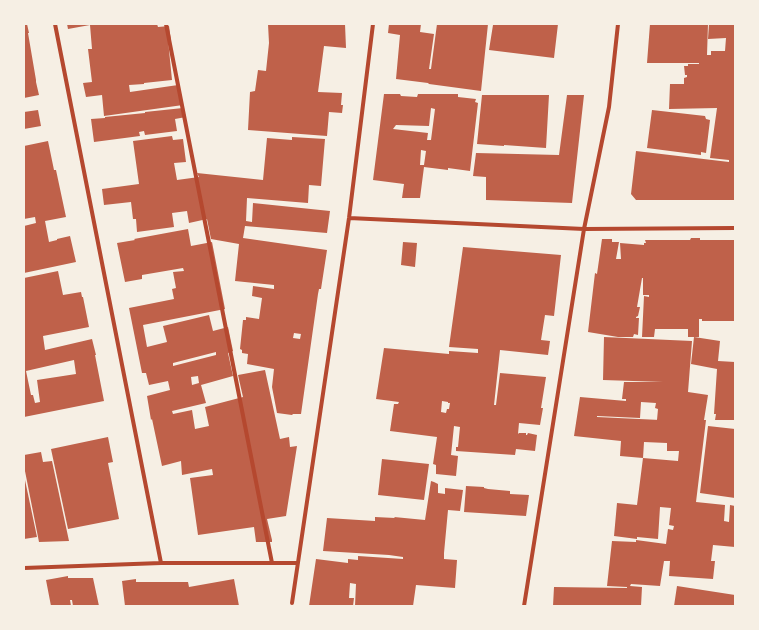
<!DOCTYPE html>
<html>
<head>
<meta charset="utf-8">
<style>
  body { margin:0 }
  #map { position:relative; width:759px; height:630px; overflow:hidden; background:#f6efe4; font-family:"Roboto Condensed",sans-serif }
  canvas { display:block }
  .frame { position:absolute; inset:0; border:25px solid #f6efe4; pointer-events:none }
</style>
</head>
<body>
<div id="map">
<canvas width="759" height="630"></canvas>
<div class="frame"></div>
</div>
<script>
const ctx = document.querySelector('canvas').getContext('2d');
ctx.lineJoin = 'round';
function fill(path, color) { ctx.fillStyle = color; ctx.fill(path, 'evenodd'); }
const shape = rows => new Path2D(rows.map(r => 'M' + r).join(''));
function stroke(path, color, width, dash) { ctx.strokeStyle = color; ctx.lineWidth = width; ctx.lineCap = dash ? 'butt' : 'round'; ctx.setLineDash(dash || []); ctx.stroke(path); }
fill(shape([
  [24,24,27,24,29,33,28,33,36,80,36,82,39,95,24,98],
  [67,24,157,24,158,27,169,26,171,40,168,40,172,80,144,83,144,84,129,85,130,92,178,85,183,105,104,116,102,95,86,97,83,83,92,82,88,49,92,49,90,25,68,29],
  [268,24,345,24,346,48,324,46,318,92,342,93,341,105,343,105,342,113,329,112,327,136,248,130,250,92,255,91,258,70,266,71,269,43],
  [389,24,421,24,420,32,434,34,429,69,431,69,437,24,488,24,481,91,429,84,428,83,396,79,400,35,388,33],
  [489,24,558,24,554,58,489,50,493,25,489,25],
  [650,24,708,24,707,55,711,55,711,51,725,51,726,38,708,39,709,24,735,24,735,200,636,200,631,194,636,151,729,162,729,160,710,158,717,108,669,109,670,84,684,84,684,78,687,77,687,75,685,75,684,66,688,66,688,64,699,64,699,63,647,63],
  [384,94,400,94,401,96,417,97,418,94,458,94,458,97,476,99,475,102,478,103,470,171,448,168,448,170,424,167,420,198,402,198,404,184,373,180],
  [431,108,435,109,431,140,427,140,428,133,393,129,396,125,429,126],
  [421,150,426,151,424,165,420,165],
  [482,95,549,95,546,148,504,145,504,146,477,144],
  [567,95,584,95,572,203,486,200,486,177,473,176,476,153,559,155],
  [183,108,186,117,175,119,177,131,145,135,144,131,139,132,140,136,94,142,91,119,105,118,105,117,145,113,145,112],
  [38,110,41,126,24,129,24,112],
  [652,110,705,116,706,119,710,120,706,153,701,152,701,155,647,148],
  [172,136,173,140,183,139,186,162,174,163,177,180,199,177,197,173,263,180,267,138,292,140,292,137,325,139,321,186,309,185,308,203,247,198,246,221,252,222,253,203,330,211,327,233,245,226,243,238,327,250,321,289,319,289,318,294,301,414,293,414,292,415,277,413,272,387,274,369,247,364,248,354,242,353,242,350,240,349,243,320,246,320,246,317,259,319,262,298,252,296,253,286,274,289,274,285,235,281,239,244,211,239,207,219,189,223,187,211,172,213,174,227,137,232,136,219,133,219,131,202,104,205,102,189,139,184,133,141],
  [294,333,301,334,300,339,293,338],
  [48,141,54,170,56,170,66,217,45,221,49,242,57,240,57,239,70,236,76,262,24,273,24,226,36,223,35,217,24,219,24,146],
  [188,229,191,246,212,242,225,309,143,325,147,347,167,342,163,326,209,315,213,331,228,327,233,351,228,353,233,376,201,385,206,403,172,411,173,414,192,410,195,429,209,426,205,407,243,397,238,375,265,370,280,439,289,437,290,447,297,446,286,516,267,519,272,540,272,542,256,542,254,527,198,535,190,478,213,475,212,469,182,475,181,461,162,466,152,419,151,420,147,396,170,390,168,381,149,385,146,373,142,373,129,308,174,299,172,289,176,288,173,272,184,271,183,268,142,275,142,279,125,282,117,243,135,240,134,239],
  [216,352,216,355,173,366,173,363],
  [198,376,199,383,192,385,191,377],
  [691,238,700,238,700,240,735,240,735,321,702,321,702,319,699,319,699,337,688,337,688,329,655,329,654,337,642,337,644,296,649,297,649,295,643,295,643,278,642,278,637,307,640,307,638,316,636,317,636,318,639,318,638,335,634,334,633,337,618,337,588,332,595,273,597,274,602,239,612,239,612,242,619,242,616,259,621,259,620,243,644,245,644,243,646,243,645,240,690,240],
  [403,242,417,243,415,267,401,265],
  [463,247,561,255,554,316,545,315,541,340,550,341,548,355,500,350,494,405,496,405,500,373,546,377,541,408,543,408,540,425,519,423,518,434,519,433,526,433,526,435,527,435,528,433,537,435,535,451,516,449,515,455,456,451,456,447,458,447,460,427,454,426,451,455,458,456,456,476,436,474,436,465,433,464,437,437,390,431,394,404,398,404,399,402,376,399,384,348,449,354,449,351,478,353,478,349,449,347],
  [442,401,448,402,448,403,450,403,449,409,447,409,446,413,441,412],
  [58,271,63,295,81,292,82,297,83,297,89,327,43,336,45,350,92,339,96,355,95,355,104,401,24,417,24,278],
  [74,360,76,374,37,380,40,402,35,403,33,395,31,395,26,371],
  [604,337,692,341,688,392,708,395,704,420,706,420,696,502,725,505,724,521,729,522,730,505,735,506,735,547,713,545,711,561,715,561,713,579,669,576,670,561,664,561,660,586,631,584,630,586,642,587,641,606,553,606,554,587,627,588,627,587,607,586,612,541,636,542,636,540,666,544,668,529,673,530,674,526,669,525,671,508,660,507,658,539,637,537,637,539,614,536,617,503,637,505,643,458,678,461,679,451,667,451,667,443,644,442,643,458,620,456,621,441,574,436,580,397,626,401,626,399,622,399,624,382,663,382,603,380],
  [641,402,656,403,655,408,658,409,657,420,660,420,597,417,597,416,640,418],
  [694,337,720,341,718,361,735,362,735,420,715,420,716,414,714,414,717,369,691,364],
  [708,426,735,429,735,498,700,493],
  [108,437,113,462,108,463,119,519,68,529,51,449],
  [41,452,43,462,52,461,69,541,39,542,24,466,24,455],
  [382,459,429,464,424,500,378,495],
  [25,480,37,537,24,539,24,481],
  [431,481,434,482,438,484,438,493,445,494,445,488,463,490,460,511,448,510,444,553,444,559,457,560,455,588,416,585,413,606,355,606,356,584,350,583,349,598,354,598,353,606,309,606,316,559,348,563,348,559,358,560,358,556,403,559,403,557,389,555,323,551,327,518,375,521,375,517,395,518,394,517,425,520],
  [466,486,484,487,484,488,488,489,510,491,510,494,529,495,526,516,464,512],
  [68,576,68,578,93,578,99,606,73,606,72,600,70,600,71,606,51,606,46,580],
  [136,579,136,582,188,582,189,587,234,579,239,606,125,606,122,581],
  [677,586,735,595,735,606,674,606]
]), '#bf614a');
stroke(shape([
  [55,24,161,563],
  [166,24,272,563],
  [349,218,584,229,735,228],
  [24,568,161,563,298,563],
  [292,603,349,218,373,24],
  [524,606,584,229,609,107,618,24]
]), '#b5482f', 4);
</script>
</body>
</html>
